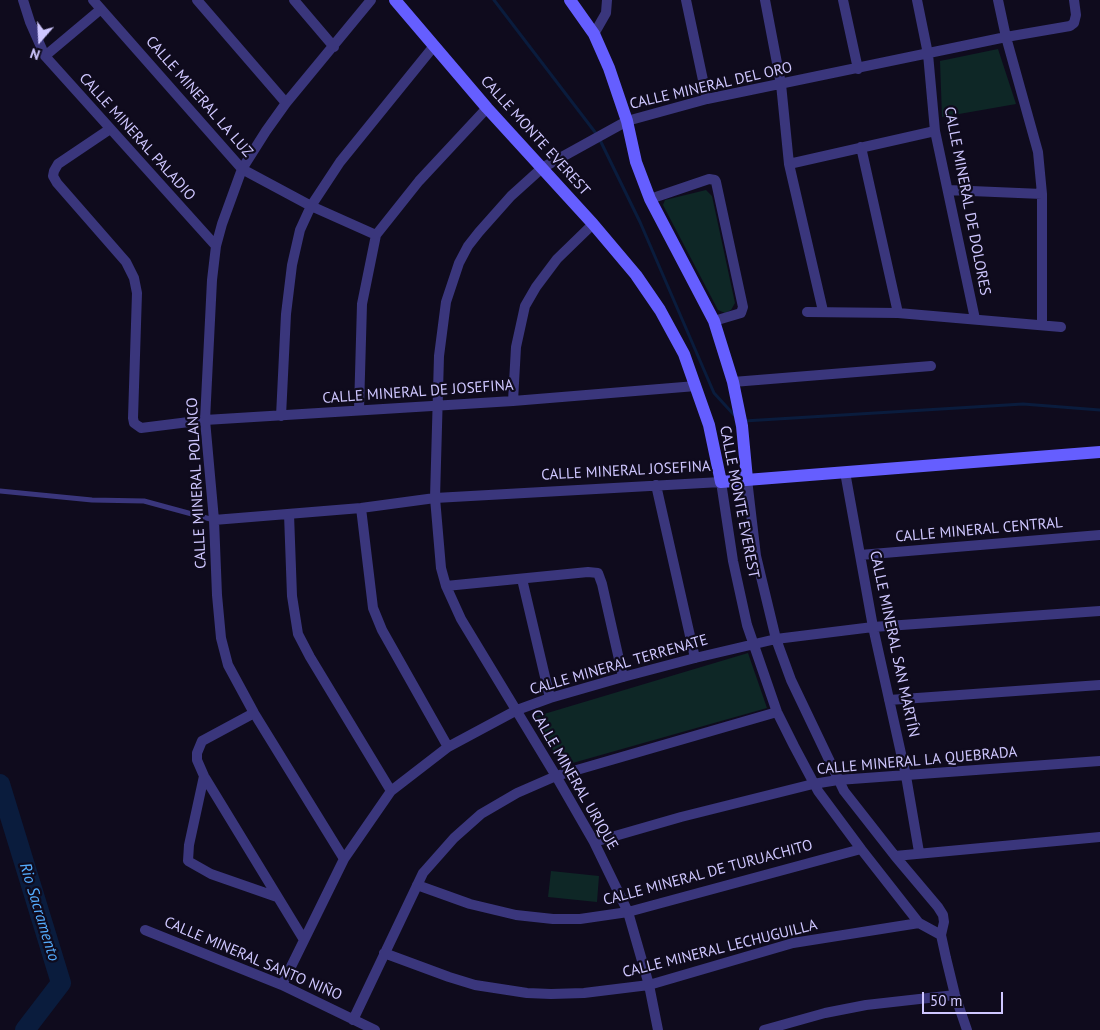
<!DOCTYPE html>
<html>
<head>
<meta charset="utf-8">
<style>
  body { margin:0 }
  #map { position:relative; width:1100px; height:1030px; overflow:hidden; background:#0f0b1d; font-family:"PT Sans",sans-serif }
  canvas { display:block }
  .north { position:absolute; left:15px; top:15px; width:50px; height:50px; -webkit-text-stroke:4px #0f0b1d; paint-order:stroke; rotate:199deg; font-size:14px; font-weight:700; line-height:20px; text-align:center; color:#cfc7ff }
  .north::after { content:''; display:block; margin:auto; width:18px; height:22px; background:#cfc7ff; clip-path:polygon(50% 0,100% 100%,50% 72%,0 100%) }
  .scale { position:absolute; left:922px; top:992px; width:81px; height:22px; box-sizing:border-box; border:2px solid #cfc7ff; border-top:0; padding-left:6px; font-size:15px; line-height:18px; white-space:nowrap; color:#cfc7ff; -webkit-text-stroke:4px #0f0b1d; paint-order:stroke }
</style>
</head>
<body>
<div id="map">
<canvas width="1100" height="1030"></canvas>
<div class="north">N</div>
<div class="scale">50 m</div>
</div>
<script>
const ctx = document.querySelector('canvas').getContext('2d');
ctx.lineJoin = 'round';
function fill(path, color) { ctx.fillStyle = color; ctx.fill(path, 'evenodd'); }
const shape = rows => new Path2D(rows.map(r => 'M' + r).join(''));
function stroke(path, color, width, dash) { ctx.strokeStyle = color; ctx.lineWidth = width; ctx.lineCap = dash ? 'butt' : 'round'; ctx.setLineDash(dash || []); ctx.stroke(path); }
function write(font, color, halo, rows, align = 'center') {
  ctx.font = font + ' "PT Sans",sans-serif'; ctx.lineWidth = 4.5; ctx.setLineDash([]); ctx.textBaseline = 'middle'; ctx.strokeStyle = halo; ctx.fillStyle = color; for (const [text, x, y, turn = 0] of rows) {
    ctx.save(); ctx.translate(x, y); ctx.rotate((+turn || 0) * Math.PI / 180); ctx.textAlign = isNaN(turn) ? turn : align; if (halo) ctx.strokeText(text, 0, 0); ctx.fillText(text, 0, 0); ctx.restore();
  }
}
fill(shape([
  [998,49,1016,104,942,117,940,61],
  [706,190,712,196,735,303,731,310,725,313,718,310,663,205,665,200],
  [748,653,767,708,562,766,534,717],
  [551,871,599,876,597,902,548,897]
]), '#0e2726');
stroke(shape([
  [494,0,598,136,640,222,714,393,735,416],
  [744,421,1023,404,1100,410]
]), '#0a1c3d', 3);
stroke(shape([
  [0,784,61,983,25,1030]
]), '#0a1c3d', 20);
stroke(shape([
  [0,491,92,500,144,501,214,520]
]), '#3a367c', 5);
stroke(shape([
  [23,0,30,22,45,56,216,246],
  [93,0,242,169,311,206,376,235],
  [197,0,286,103],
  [294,0,334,47],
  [686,0,707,99],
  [765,0,781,84,789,164,823,311],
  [843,0,858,69],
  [917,0,928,54,935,131,975,319],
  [998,0,1006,37,1038,152,1042,194,1042,325],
  [594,34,606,13,607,0],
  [45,56,101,9],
  [110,129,58,164,54,171,53,176,57,183,126,262,134,278,137,293,133,418,134,423,141,428,205,420,513,401,696,386],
  [861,147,898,313],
  [789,164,935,131],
  [948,190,1042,194],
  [650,199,709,179,715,180,716,182,743,307,741,313,714,321],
  [807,312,898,313,1061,327],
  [733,382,931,366],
  [513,401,516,347,525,306,536,287,557,259,593,224],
  [359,409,362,304,376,235,419,181,487,108],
  [281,416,286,314,292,265,300,230,311,206,340,162,434,46],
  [845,472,873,627,906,776,919,852],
  [747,479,756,556,776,639,791,680,844,791,895,856,938,907,943,915,944,922,941,935,946,958,955,995,967,1030],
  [656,485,695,658],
  [361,508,373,608,382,630,448,747],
  [289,514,292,596,298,634,310,657,391,791],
  [214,520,361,508,435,498,721,482,733,561,747,625,777,712,794,746,818,791,861,849,919,923,941,935],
  [860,555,1100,535],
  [522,579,550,698],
  [446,586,588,572,598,573,602,584,623,677],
  [889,700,1100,685],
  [254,713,202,741,197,753,197,760,204,776,304,940],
  [204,776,189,845,188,861,211,874,277,897],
  [594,842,681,817,813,784,838,780,1100,761],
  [895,856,1100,837],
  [344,859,254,713,228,665,221,638,217,595,214,520,205,420,212,280,216,246,222,224,242,169,266,131,286,103,371,0],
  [417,885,470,904,516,915,553,919,580,919,628,912,861,849],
  [145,930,282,985,375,1030],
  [384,953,449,977,475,985,527,993,551,994,584,993,649,985,793,943,919,923],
  [282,985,344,859,391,791,448,747,517,710,550,698,623,677,695,658,776,639,873,627,1100,611],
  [353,1020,423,873,454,838,481,814,517,793,556,776,777,712],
  [658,1030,649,985,628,912,594,842,556,776,461,619,446,586,441,568,435,498,439,356,446,302,459,263,468,246,479,232,511,196,542,168,627,121,707,99,1006,37,1070,26,1074,23,1076,15,1074,0],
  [764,1030,825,1013,866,1005,955,995]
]), '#3a367c', 10);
stroke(shape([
  [395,0,487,108,593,224,636,275,660,310,684,354,709,425,721,482,1100,452],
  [570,0,594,34,609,68,627,121,636,162,650,199,714,321,733,382,742,426,747,479]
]), '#655eff', 12);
write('15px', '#cfc7ff', '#0f0b1d', [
  ["CALLE MINERAL DEL ORO",711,86,-13],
  ["CALLE MINERAL LA LUZ",199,97,49],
  ["CALLE MONTE EVEREST",535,136,48],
  ["CALLE MINERAL PALADIO",137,137,48],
  ["CALLE MINERAL DE DOLORES",967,201,79],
  ["CALLE MINERAL DE JOSEFINA",418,392,-4],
  ["CALLE MINERAL JOSEFINA",626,471,-3],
  ["CALLE MINERAL POLANCO",197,483,-93],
  ["CALLE MONTE EVEREST",739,502,79],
  ["CALLE MINERAL CENTRAL",979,530,-5],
  ["CALLE MINERAL SAN MARTÍN",894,644,78],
  ["CALLE MINERAL TERRENATE",619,665,-16],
  ["CALLE MINERAL LA QUEBRADA",917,761,-5],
  ["CALLE MINERAL URIQUE",574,780,60],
  ["CALLE MINERAL DE TURUACHITO",708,873,-15],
  ["CALLE MINERAL LECHUGUILLA",720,949,-14],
  ["CALLE MINERAL SANTO NIÑO",253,959,23]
]);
write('italic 16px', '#55adff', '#0f0b1d', [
  ["Rio Sacramento",39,912,73]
]);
</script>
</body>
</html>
